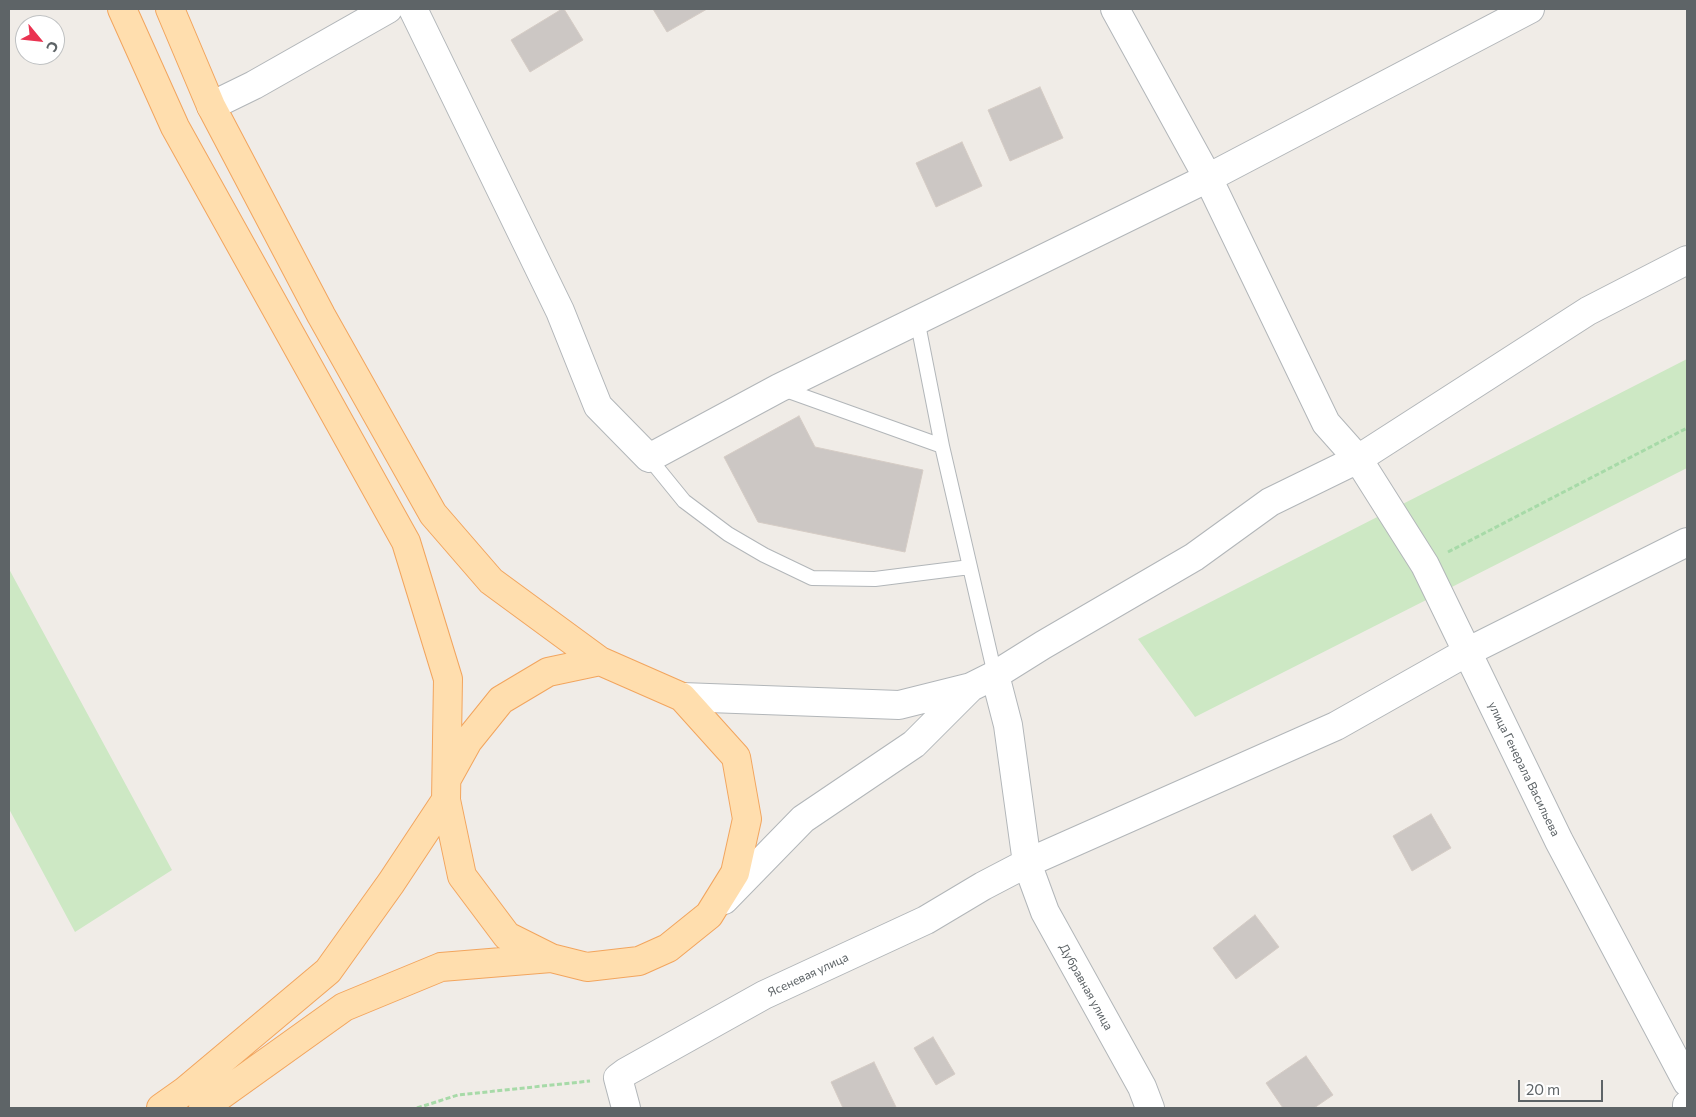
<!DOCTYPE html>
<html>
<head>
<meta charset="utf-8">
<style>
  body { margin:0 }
  #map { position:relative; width:1696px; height:1117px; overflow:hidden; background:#f0ece7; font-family:Commissioner,sans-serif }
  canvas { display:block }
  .frame { position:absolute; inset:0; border:10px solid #5e6467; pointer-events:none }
  .north { position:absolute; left:15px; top:15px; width:50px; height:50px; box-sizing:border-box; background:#fff; border:1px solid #bfc1c2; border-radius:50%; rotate:118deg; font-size:14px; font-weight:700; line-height:20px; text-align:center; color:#5e6467 }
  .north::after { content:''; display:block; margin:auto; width:18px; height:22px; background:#ea3351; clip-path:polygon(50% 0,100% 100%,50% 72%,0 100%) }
  .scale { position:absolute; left:1518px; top:1080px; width:85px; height:22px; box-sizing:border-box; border:2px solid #5e6467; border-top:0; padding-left:6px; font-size:15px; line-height:18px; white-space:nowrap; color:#5e6467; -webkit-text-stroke:4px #fff; paint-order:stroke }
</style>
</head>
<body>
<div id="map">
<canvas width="1696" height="1117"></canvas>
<div class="frame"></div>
<div class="north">С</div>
<div class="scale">20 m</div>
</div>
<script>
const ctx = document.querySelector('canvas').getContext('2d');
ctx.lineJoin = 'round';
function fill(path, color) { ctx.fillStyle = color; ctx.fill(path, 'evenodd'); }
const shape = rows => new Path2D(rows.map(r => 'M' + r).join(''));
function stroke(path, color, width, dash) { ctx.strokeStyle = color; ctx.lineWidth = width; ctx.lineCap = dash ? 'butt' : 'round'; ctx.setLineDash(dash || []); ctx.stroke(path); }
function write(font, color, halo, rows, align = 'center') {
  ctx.font = font + ' Commissioner,sans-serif'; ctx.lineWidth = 4; ctx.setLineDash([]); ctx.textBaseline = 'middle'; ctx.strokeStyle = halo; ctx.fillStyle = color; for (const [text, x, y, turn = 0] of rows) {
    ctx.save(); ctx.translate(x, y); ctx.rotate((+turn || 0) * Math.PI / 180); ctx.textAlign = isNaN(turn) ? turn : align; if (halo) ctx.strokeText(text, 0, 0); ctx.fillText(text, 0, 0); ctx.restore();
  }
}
fill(shape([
  [1687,359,1687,468,1195,717,1138,639],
  [9,569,172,870,75,932,9,809]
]), '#cde8c4');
const building = shape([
  [562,9,564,9,583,40,530,72,511,40,562,9],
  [653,9,707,9,667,32,653,9],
  [1040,87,1063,138,1010,161,988,110,1040,87],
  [962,142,982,186,936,207,916,163,962,142],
  [799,416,815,447,923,470,905,552,758,522,724,457,799,416],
  [1431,814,1451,848,1412,871,1393,836,1431,814],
  [1255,915,1279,947,1236,979,1213,948,1255,915],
  [933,1037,955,1074,936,1085,914,1048,933,1037],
  [1306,1056,1333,1095,1314,1108,1283,1108,1266,1083,1306,1056],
  [874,1062,896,1107,893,1108,843,1108,831,1082,874,1062]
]);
fill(building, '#ccc7c4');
stroke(building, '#d5ccc5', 1);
const lane = shape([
  [917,319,942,446,995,675],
  [780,388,942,446],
  [649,458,684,501,728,534,764,555,812,578,875,579,970,567]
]);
const street = shape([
  [413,9,560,311,598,406,649,458,779,388,1208,178,1530,9],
  [1115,9,1208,178,1326,423,1358,459,1425,565,1559,841,1687,1082],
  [211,106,254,85,388,9],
  [995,675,1008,725,1027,863,1045,912,1142,1087,1150,1108],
  [682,697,899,705,971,687,995,675,1043,645,1194,557,1270,502,1358,459,1588,311,1687,260],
  [724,900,803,819,914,744,971,687],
  [626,1108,618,1078,626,1072,764,995,926,920,983,886,1027,863,1336,726,1467,652,1687,542],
  [1687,1108,1687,1105]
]);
const primary = shape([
  [122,9,175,127,406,542,448,679,446,800,462,876,507,936,551,958,587,967,639,961,668,948,709,915,735,873,747,819,736,757,682,697,600,661,491,581,433,514,321,315,211,106,170,9],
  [448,777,468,741,501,700,548,672,600,661],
  [161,1108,185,1091,328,971,391,883,446,800],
  [203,1108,344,1007,441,967,551,958]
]);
stroke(lane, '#b2b6b9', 16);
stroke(street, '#b2b6b9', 30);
stroke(primary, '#f2a55e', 30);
stroke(shape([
  [1448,552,1687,428],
  [417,1108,458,1095,590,1081]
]), '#a7daa8', 3, [5, 2.5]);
stroke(lane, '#fff', 14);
stroke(street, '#fff', 28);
stroke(primary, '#ffdeae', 28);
write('12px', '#5e6467', '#fff', [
  ["улица Генерала Васильева",1524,769,64],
  ["Ясеневая улица",808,975,-25],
  ["Дубравная улица",1086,987,61]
]);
</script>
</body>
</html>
